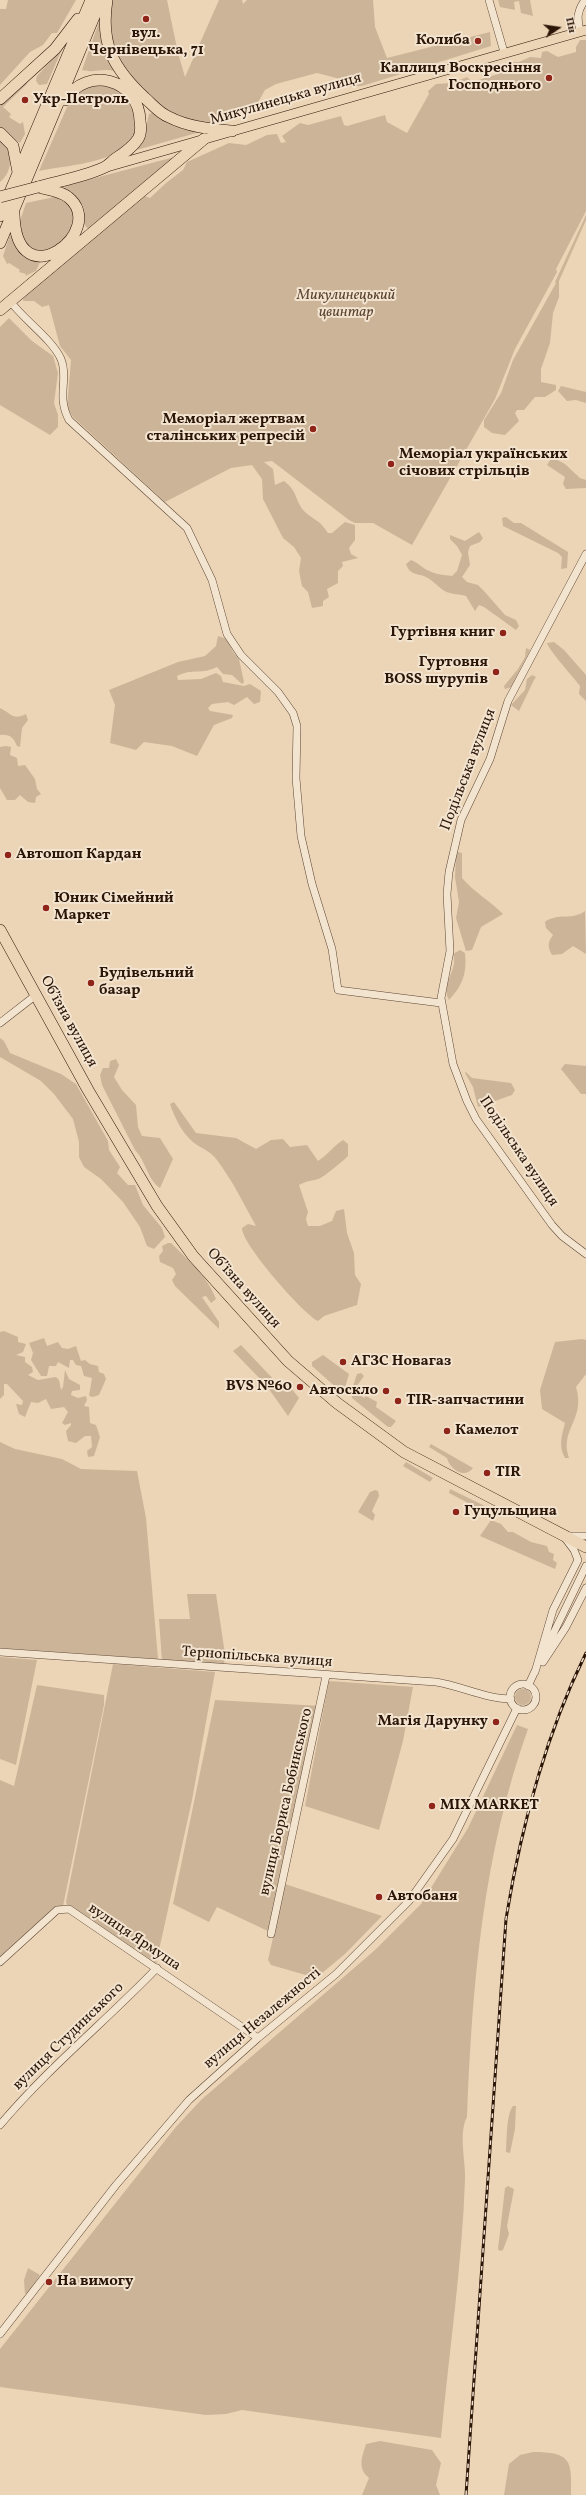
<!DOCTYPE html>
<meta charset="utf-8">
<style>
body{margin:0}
#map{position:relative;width:586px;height:2495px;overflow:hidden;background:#ecd5b6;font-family:Vollkorn,serif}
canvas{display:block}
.north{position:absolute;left:538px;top:8px;width:40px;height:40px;-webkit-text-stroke:3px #f3e4d0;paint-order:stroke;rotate:77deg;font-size:11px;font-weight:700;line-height:16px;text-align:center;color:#2b1507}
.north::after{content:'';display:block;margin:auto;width:14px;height:18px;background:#2b1507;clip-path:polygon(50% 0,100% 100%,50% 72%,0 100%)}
</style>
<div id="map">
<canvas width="586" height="2495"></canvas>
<div class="north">Пн</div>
</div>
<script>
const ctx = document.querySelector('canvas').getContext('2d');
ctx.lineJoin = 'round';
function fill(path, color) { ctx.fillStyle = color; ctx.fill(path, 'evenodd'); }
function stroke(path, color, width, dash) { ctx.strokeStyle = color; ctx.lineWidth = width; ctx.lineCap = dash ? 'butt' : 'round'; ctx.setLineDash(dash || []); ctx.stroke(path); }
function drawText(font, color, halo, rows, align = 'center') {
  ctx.font = font + ' Vollkorn,serif'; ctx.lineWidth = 4; ctx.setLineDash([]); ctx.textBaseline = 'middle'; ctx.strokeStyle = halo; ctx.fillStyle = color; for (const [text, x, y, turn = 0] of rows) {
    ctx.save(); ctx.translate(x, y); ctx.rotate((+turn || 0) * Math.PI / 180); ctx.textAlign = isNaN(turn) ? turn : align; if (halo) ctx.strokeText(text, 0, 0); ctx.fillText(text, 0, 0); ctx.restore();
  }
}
const green = new Path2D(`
 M8,0H76L57,33H52L43,45L30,52L0,85V9H6Z
 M112,0H167L178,53L185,77L219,0H242L243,4L247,0H373L375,27L387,58L490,32L491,46L362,86L347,87L340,79L317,73L276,84L265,90L252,113L213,125L178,118L165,112L130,76L113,48L109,28Z
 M498,0H530L533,16L521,13L519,1L514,2L515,10L500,7Z
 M99,22L101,24L118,73C106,66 95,74 82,70Z
 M580,40H586V211L556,269L557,272L515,349L495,399L412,545L373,523H355L349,520L272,461L264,462L273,469L275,485L284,481C298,491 295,502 305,512C315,521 319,519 328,533H332L345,522L355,525V540L349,548L351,554L358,558L342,562L343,566L338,571V583L327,589L329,597L323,601V606L312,608L308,592L302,586L299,571L301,558L294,547L283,538L263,499L262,479L252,465L231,468L165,502L73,417L67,408L71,360L60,346L49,305L42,307L34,301H23L24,295L145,196L150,198L166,183L183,170L187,162L229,143L246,145L267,135L277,134L281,143L286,142L282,136L300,123L308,125L341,116L344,125L347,126L385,115L387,122L407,133L429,94L428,91L436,84L452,83L467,77L472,82L511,70L510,62H519L530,57L541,58L542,52L547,51L558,57L576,52V47Z
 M62,49L47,84L39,85L36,81L37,76Z
 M28,80L27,84L3,107L11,114L9,117L20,124L23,122L25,134L20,143L0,130V104Z
 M106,83C127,94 126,94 135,116C138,121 136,125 135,131C129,163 66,165 39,171L71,98L77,90Z
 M155,112L200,132L133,151L144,136L149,114Z
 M0,137C12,149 15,170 0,182Z
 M178,156L88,229L83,223L78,202L64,190L65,186Z
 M59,196L75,211L72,231L49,251H37L22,241L19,224L26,203Z
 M586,215V220L559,281V297L553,313L550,343L541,369V382L556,385V390L545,397H535L524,410H517L515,413L519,421L505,435L492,433L484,427V420L501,393L513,360L556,283L555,282Z
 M10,235L20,251L40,262L36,271L25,276L26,274L19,272L20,270L9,263L7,264L3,256Z
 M9,318L32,341L53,356L58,373L54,403L58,415V427L50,435L0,405V327Z
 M561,386L586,392V403L576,400L567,401L558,391Z
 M552,457L565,464L580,478L586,480V488L566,489L563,484L565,477L547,465Z
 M506,517L514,523H521L568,552L567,568L561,569L562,557L558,553L503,526L502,518Z
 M479,532L483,538L480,542L470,546L468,552L470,565L462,577L467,582L478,585L484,591L505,615L516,620L519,626L516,630L484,607L479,605L475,611L466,596C460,594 456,595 450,593C440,591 435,581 426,577C418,573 410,576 406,564L411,560C419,563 421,567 427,570C434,574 444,575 452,576L457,571L462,555L457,546L450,539V535L465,541Z
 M218,636L227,639L233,652L239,659L244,682L242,684L232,675L223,674L217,667C202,675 192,668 177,676L178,680L201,679L216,673L221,676L223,682L244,686L250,684L261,691L260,702L254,704L247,697L234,705L228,702L212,704L208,708L210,711L233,715L232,718L214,725L197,756L172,746L144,742L136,750L110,743L115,705L109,690L178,662L205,656L216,646Z
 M554,642L564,650L586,675V701L579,694L580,686C574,678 548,649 547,643Z
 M526,648L530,650C524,663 517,673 512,687L505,689L504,686L518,669L525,657Z
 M532,675L536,677L534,680L519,711L511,705L525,690L527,679Z
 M0,708C11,713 13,721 26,714L28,720L22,728L20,747L17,746C13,737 10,734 0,735Z
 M6,746L11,747L10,755L17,758L18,766L25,765L35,779L37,789L41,794L36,797L35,803L28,802L20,795L15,800H7L0,788V747Z
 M458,852L462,853V878C474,892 490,901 503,914L481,927L472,950L466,951L456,918L459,902L455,877L456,856Z
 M585,911L586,954L573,946L562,954L552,955C547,946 548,942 553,935L546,928L545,922C558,912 572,921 585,911Z
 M460,950L465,953C467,973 463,985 449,1000C440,983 459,970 453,954Z
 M0,1038L4,1041L10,1053L61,1074L76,1084L108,1141L109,1150L120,1167L117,1173L128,1185H135L143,1205L162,1228L165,1237L154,1249L147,1246L140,1227L123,1202L101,1179L84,1167L79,1157V1142L73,1119L54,1094L41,1081L0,1057Z
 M116,1059L119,1065L114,1077L122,1090L136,1105L138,1127L142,1136L160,1138L173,1159L160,1188C147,1179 146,1161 135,1150L102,1085L100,1075L103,1068H109L110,1061Z
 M565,1064L586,1066V1094H581L561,1069Z
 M466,1072L472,1078L511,1083L515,1090L512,1095L478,1107L473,1087L465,1073Z
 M174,1102L196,1133L236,1138L256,1149L271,1140L283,1139L290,1147L307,1145L318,1161C328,1155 333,1146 343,1140L348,1144V1156C343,1161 323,1178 318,1179C311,1181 306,1181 299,1185L308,1212L306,1219L308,1226H320L332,1221L336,1211L344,1209L347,1233L354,1253L355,1275L361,1284L357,1305L324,1316L318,1321C303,1314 241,1243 242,1228L248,1224L256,1226C244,1204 232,1180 217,1160C211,1152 205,1150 197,1145C184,1137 175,1119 170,1104Z
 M168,1243H171C187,1259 208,1277 216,1299L211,1303L206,1296L202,1297L219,1322V1329L175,1286L172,1280L176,1274L173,1268L160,1262L159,1256L163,1251L162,1246Z
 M4,1331L18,1337V1342L26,1344L23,1352L16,1355L25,1357V1362L32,1367L33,1372L28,1375L38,1380L56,1377L59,1380L61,1390L63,1387L65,1370L69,1379L80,1385V1390L72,1391L71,1395L78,1398L86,1396L87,1400L84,1406L89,1407L90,1423L96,1425L100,1437L94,1456L88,1457L87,1451L92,1447L91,1436H85L76,1443L68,1441L66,1431L71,1425V1423L65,1425L62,1423L68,1412L64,1407L51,1409L46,1399L38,1403L31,1402L25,1417L19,1414L16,1404L22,1405L23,1401L7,1384H4V1395L0,1399V1332Z
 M44,1338L47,1346L58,1342L62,1348L68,1349L76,1346L81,1361L85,1360L90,1364L98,1366L99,1372L104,1374L106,1379L99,1395L93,1397L89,1396L92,1378L84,1376L81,1366L76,1365L73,1360H70L69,1368L58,1362L56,1366H49L47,1376H41L31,1360L33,1353L29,1343Z
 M582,1339L586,1340V1374L576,1387C586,1420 559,1429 569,1458H565C558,1446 562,1435 565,1423L542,1409L540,1390L555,1342Z
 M241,1345L278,1384L287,1383L299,1398L288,1416L266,1385L233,1351Z
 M323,1355L349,1374L344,1391L339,1390L312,1366V1362Z
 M361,1373L364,1376L354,1390L364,1398L366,1396L377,1402L376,1407L396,1421L391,1427H388L352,1398V1389L357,1374Z
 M0,1442L15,1449L62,1459L81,1469L137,1471L146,1518L158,1659L0,1648Z
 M431,1444L473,1468C465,1479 450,1470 447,1458L429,1447Z
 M406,1462L433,1478L430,1482L403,1466Z
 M450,1489L491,1509L489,1514L449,1493Z
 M375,1490L378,1491L379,1496L372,1511L375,1515L373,1521L358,1512L370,1492Z
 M491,1520L501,1524L508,1532H513L531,1542L547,1546L549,1552L554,1554L553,1560L557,1563L555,1569L480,1536Z
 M187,1594H216L225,1654L224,1665L162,1661L159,1619H190Z
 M0,1657L37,1660L16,1765L0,1759Z
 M113,1664L215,1672L192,1800L156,1964L68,1907L66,1902Z
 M329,1681L413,1687L403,1741L379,1830L305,1806Z
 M37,1685L104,1695V1705L63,1906L0,1960V1780L14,1786Z
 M515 1697a8 8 0 1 1 16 0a8 8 0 1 1-16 0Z
 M215,1700L321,1706L270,1932L217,1907L209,1922L173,1904Z
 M517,1725L528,1729C483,1854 472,1985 467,2117C458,2134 466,2161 465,2180C462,2266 449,2352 441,2438L242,2410L226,2414L206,2415L0,2387V2349L175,2128L201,2100L375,1950L421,1904L468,1828Z
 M285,1884L382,1916L345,1954L316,1978L271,1965L268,1960Z
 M513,2106H516L515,2129L510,2153L506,2152C507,2140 506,2115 513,2106Z
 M508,2186L514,2189L507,2226L509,2234L503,2250L500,2251L498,2249L505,2188Z
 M28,2268L40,2275L29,2292L25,2294L24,2280Z
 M380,2441L432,2450L441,2463L436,2485L440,2495H362L369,2478C357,2468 362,2457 366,2444Z
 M533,2452C571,2452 572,2460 571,2495H504L509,2464L520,2455Z`);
const minor = new Path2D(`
 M489,0L504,52
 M580,31C577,18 577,11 585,0
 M10,301C24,320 52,339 61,359C69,379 56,396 69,420L187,528L212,580L227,634L241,655L278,692L293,713L297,726L296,778L301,836L312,884L332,949L338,990L441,1003
 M586,554L508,701L490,759L461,820L449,872L447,894L450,951L441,998L453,1064L467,1101L476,1119L552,1225L562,1236L586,1254
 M0,1023L36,995
 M568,1536H586
 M0,1652L436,1682C461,1686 486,1699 511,1699
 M541,1659L586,1566
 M543,1662L566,1627L586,1588
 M535,1672L553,1610L578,1560L574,1550L565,1538
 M510 1697a13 13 0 1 1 26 0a13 13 0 1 1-26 0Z
 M528,1686L536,1669
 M271,1934L326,1676
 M0,1962L57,1910L69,1909L258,2038
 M0,2125C48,2068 106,2021 157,1968
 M0,2334L116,2185L189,2100L258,2038L336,1974L409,1901L453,1839L517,1708`);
const major = new Path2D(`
 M107,167L586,30`);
const highway = new Path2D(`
 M107,0C100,44 113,68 145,98C153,105 159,113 169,117C188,127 211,129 232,131
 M0,99L55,49L78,19
 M0,133L13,146L18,172
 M38,187C59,181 83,177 103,168C108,166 111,162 115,159C124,153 132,148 138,139C141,134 141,127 140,121C139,79 87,65 65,100
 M14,214C16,302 110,230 68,197C60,191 48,190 39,187
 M0,216L91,0
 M0,243L101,0
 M0,310L204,139
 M0,930L88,1090L157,1206L193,1256L288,1361L337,1403L404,1452L586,1547`);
const rail = new Path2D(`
 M466,2495L506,1919C521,1827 545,1736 586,1653`);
const highwayBridge = new Path2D(`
 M0,197L38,187`);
const markers = [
 [146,19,4,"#8f2418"],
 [478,41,4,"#8f2418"],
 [549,78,4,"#8f2418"],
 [25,100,4,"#8f2418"],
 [313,429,4,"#8f2418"],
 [391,464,4,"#8f2418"],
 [503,633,4,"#8f2418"],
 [496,672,4,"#8f2418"],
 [8,855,4,"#8f2418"],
 [46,908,4,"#8f2418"],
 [91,983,4,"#8f2418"],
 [343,1362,4,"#8f2418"],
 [300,1387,4,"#8f2418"],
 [386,1391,4,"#8f2418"],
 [398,1401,4,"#8f2418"],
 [447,1431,4,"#8f2418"],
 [487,1473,4,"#8f2418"],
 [456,1512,4,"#8f2418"],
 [496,1722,4,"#8f2418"],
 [432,1806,4,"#8f2418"],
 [379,1897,4,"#8f2418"],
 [49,2282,4,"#8f2418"]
];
const poiNames = [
 ["вул.",146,34,"center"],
 ["Чернівецька, 71",146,51,"center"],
 ["Колиба",470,41,"right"],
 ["Каплиця Воскресіння",541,69,"right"],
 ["Господнього",541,86,"right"],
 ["Укр-Петроль",33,100],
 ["Меморіал жертвам",305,420,"right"],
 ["сталінських репресій",305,437,"right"],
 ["Меморіал українських",399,455],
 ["січових стрільців",399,472],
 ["Гуртівня книг",495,633,"right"],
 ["Гуртовня",488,663,"right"],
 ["BOSS шурупів",488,680,"right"],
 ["Автошоп Кардан",16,855],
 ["Юник Сімейний",54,899],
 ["Маркет",54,916],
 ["Будівельний",99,974],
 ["базар",99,991],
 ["АГЗС Новагаз",351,1362],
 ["BVS №60",292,1387,"right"],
 ["Автоскло",378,1391,"right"],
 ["TIR-запчастини",406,1401],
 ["Камелот",455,1431],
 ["TIR",495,1473],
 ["Гуцульщина",464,1512],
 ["Магія Дарунку",488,1722,"right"],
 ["MIX MARKET",440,1806],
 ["Автобаня",387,1897],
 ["На вимогу",57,2282]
];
const streetNames = [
 ["Микулинецька вулиця",286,100,-16],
 ["Подільська вулиця",469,770,-69],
 ["Обʼїзна вулиця",68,1022,61],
 ["Подільська вулиця",518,1152,56],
 ["Обʼїзна вулиця",243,1289,48],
 ["Тернопільська вулиця",257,1658,4],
 ["вулиця Бориса Бобинського",287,1802,-77],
 ["вулиця Ярмуша",134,1938,34],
 ["вулиця Незалежності",263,2019,-40],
 ["вулиця Студинського",69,2037,-44]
];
const parkNames = [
 ["Микулинецький",346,296],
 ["цвинтар",346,313]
];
fill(green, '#cbb498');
stroke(minor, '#5b4533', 8);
stroke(major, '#2b1507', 10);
stroke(highway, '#2b1507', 12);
stroke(minor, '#f3e4d0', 7);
stroke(major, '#ecd5b6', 9);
stroke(highway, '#ecd5b6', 11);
stroke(rail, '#2b1507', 3);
stroke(rail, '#f3e4d0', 1.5, [4.5]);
stroke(highwayBridge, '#2b1507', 12, []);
stroke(highwayBridge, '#ecd5b6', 11);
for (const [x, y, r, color] of markers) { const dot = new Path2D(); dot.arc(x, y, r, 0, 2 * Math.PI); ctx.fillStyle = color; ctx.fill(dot); stroke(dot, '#f3e4d0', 1.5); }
drawText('bold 15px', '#2b1507', '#f3e4d0', poiNames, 'left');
drawText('15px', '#2b1507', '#f3e4d0', streetNames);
drawText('italic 15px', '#5b4532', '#f3e4d0', parkNames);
</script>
